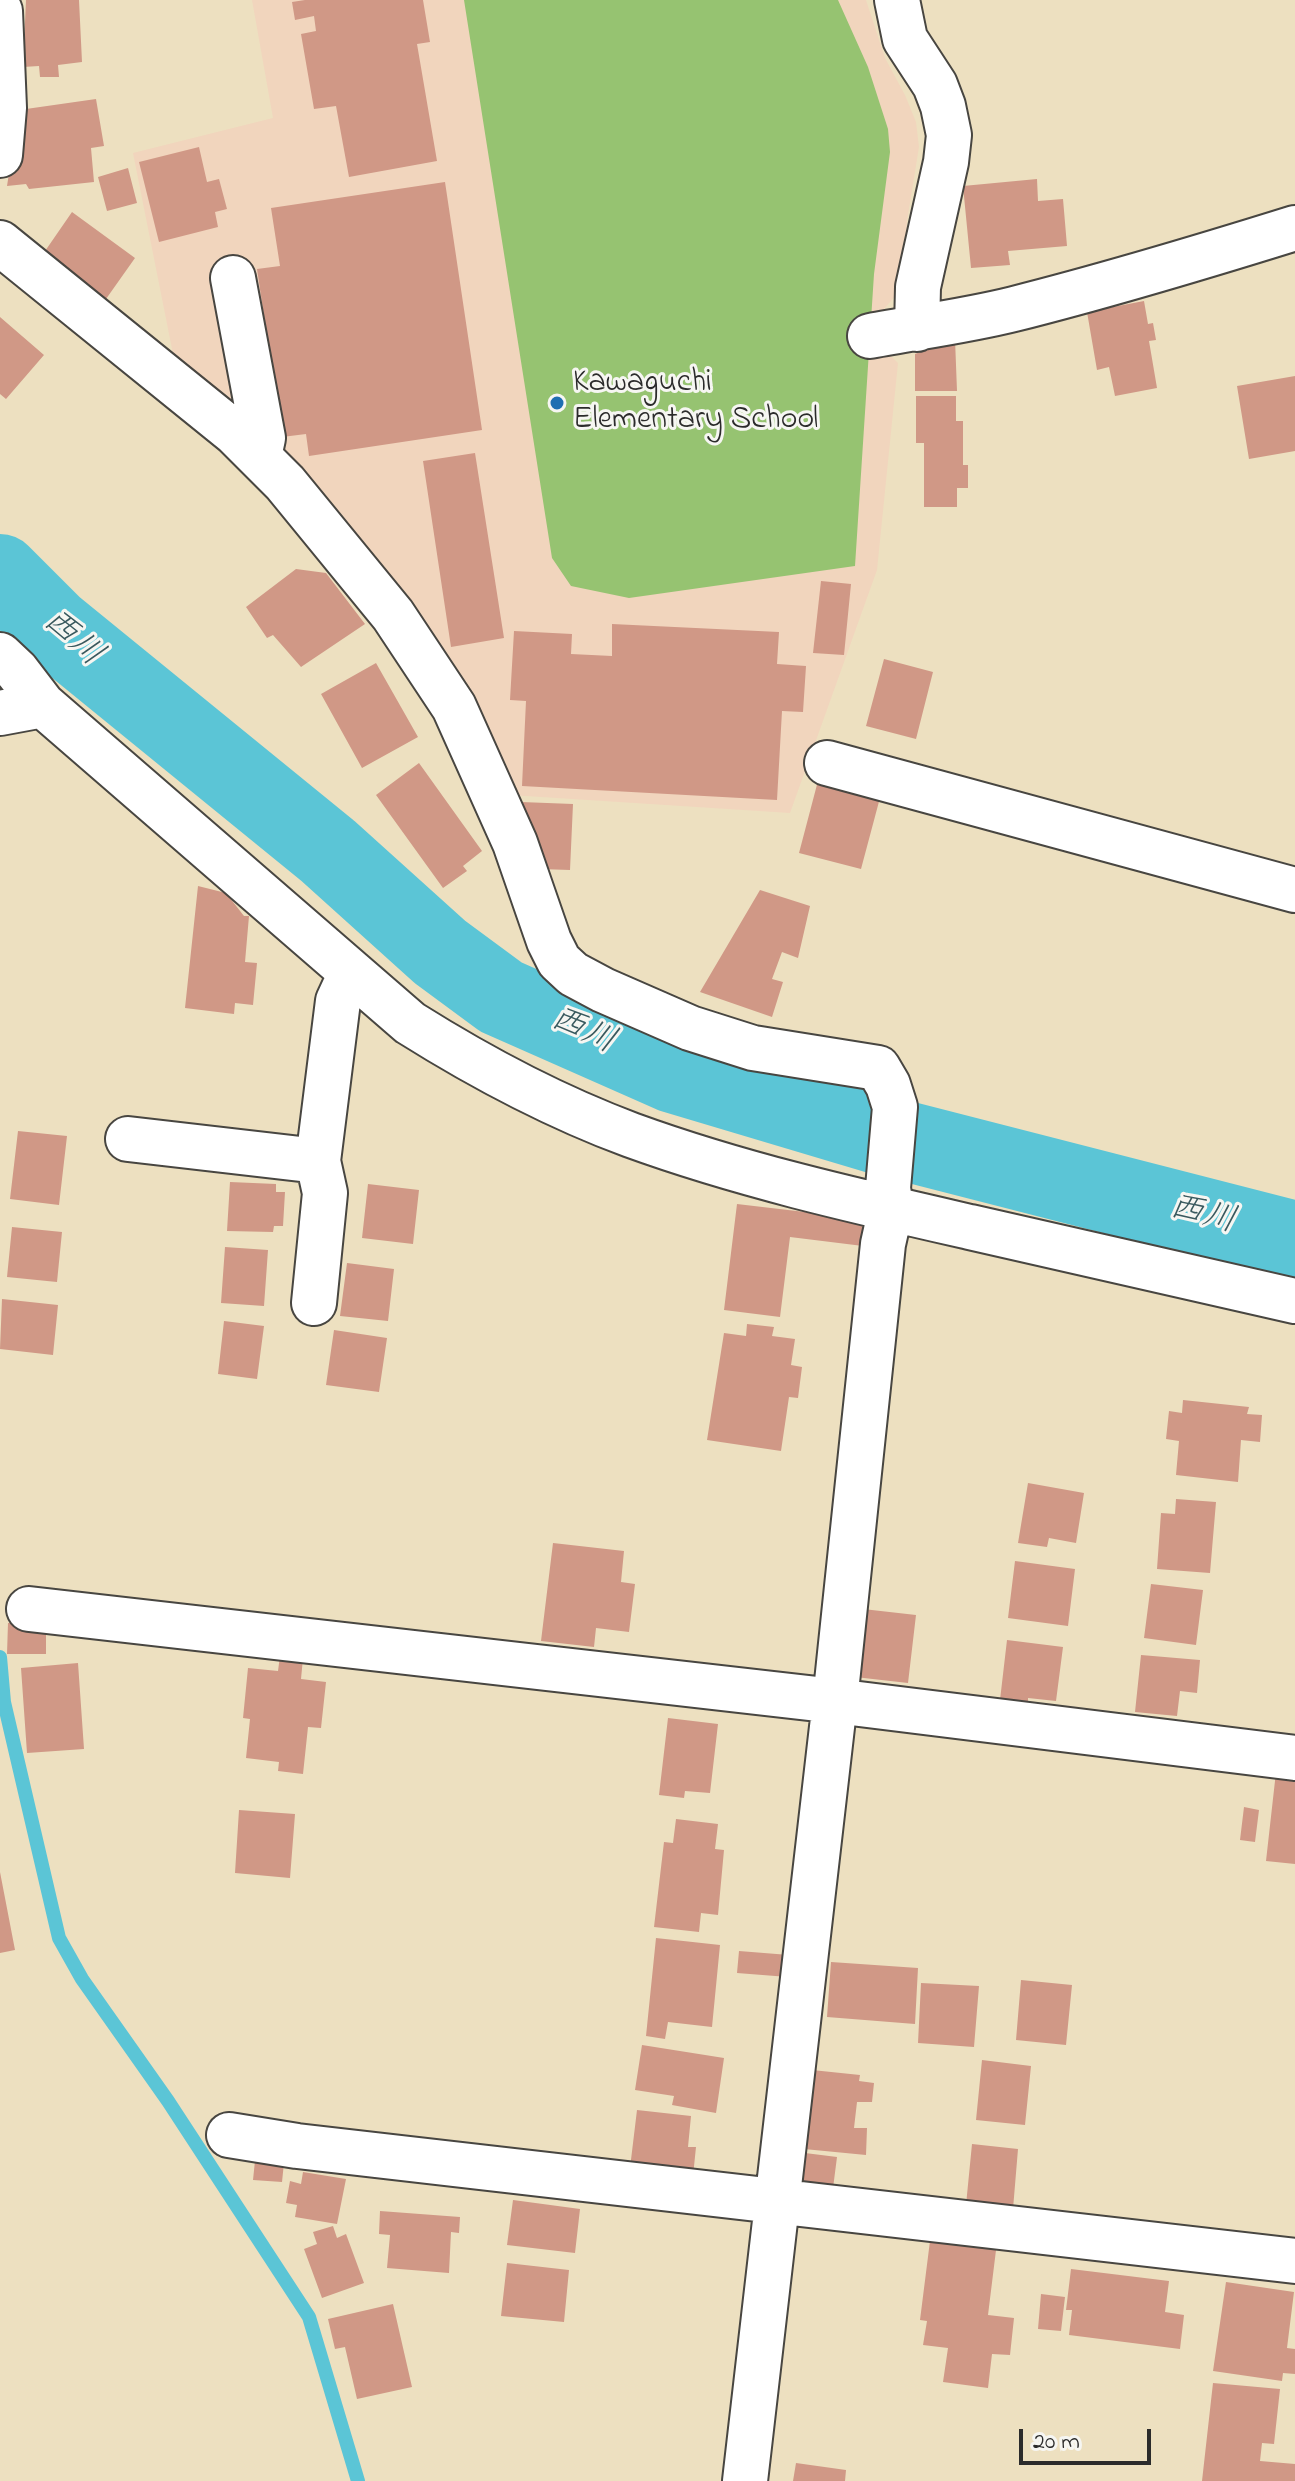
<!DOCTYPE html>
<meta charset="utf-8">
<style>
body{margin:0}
#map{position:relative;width:1295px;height:2481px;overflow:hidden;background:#ede0c0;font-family:"Indie Flower",sans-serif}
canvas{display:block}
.scale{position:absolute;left:1019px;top:2429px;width:132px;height:36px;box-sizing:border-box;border:4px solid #2b2b2b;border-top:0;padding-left:10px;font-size:24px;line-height:28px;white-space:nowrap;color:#2b2b2b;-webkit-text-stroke:6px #f6f6f2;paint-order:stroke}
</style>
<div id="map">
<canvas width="1295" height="2481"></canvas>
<div class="scale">20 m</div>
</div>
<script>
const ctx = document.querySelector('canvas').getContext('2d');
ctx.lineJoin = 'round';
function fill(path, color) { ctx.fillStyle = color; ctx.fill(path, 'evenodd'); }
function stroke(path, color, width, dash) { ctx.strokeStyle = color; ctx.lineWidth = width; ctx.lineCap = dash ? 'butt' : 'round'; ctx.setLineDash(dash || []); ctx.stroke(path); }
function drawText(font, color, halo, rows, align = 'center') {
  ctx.font = font + ' "Indie Flower","Klee One",sans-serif'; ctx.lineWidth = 6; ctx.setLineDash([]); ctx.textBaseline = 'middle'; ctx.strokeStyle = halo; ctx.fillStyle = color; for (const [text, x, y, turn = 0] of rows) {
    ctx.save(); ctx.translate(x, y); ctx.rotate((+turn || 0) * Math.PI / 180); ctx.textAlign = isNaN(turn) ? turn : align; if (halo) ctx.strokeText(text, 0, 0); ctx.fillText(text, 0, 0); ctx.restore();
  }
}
const built = new Path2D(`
 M252,0H866L885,58L905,95L916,122L919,147L907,221L903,287L884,309L887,352L898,363L877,570L790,813L510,795L176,369L133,153L273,118Z`);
const green = new Path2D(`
 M464,0H838L868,67L888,129L890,152L874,274L855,566L629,598L571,586L552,558Z`);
const stream = new Path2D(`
 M0,1657L4,1702L59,1938L82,1979L168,2101L309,2317L358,2481`);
const river = new Path2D(`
 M0,574L53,627L328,851L440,952L501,997L673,1073L874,1133L1295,1241`);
const building = new Path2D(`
 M26,0H79L82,62L58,65L59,77H40L39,66L23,67Z
 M305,0H423L430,42L417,44L437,161L349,177L336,106L314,109L301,34L316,31L314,16L295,20L292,2Z
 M96,99L104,146L91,148L94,182L29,189L26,184L7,186L19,110Z
 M199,147L207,182L219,179L227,209L215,212L218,227L159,242L139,162Z
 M128,168L137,203L107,211L98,177Z
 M1037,179L1038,201L1063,199L1067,246L1008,251L1010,265L971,268L963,186Z
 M445,182L482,430L309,456L306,434L282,437L257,269L280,266L271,208Z
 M72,212L135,258L106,299L43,254Z
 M1144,301L1148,324L1153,323L1156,340L1149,341L1157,388L1115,396L1109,367L1097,370L1087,312Z
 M0,317L44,355L6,399L0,394Z
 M955,339L957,391H915V354Z
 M1295,376V451L1249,459L1237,386Z
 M916,396H956V421H963V465H968V488H957V507H924V443H916Z
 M475,453L504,638L451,647L423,461Z
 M296,569L326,573L365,624L301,667L273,635L267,638L246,607Z
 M821,581L851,584L844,655L813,653Z
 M612,624L779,632L777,664L806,666L803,712L782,711L777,800L522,786L526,701L510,700L514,631L572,634L571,654L612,656Z
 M884,659L933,672L916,739L866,726Z
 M376,663L418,737L362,768L321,694Z
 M419,763L482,851L463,866L467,871L443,888L376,795Z
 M819,777L881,794L861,869L799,853Z
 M521,802L573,804L570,870L540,869L520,826Z
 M198,886L226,893L244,916H249L245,962L257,963L253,1005L235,1003L234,1014L185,1008Z
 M760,890L810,906L798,958L782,952L772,979L783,982L772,1017L700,992Z
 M18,1131L67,1136L59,1205L10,1199Z
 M230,1182L276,1184V1192H285L283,1226H274L273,1232L227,1231Z
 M368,1184L419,1190L413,1244L362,1238Z
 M737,1204L856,1218L866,1223L863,1246L790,1237L780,1317L724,1310Z
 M12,1227L62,1232L57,1282L7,1277Z
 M225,1247L268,1250L264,1306L221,1303Z
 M347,1263L394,1269L388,1321L340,1316Z
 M2,1299L58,1305L53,1355L0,1349Z
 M224,1321L264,1326L257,1379L218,1374Z
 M747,1324L774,1327L772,1336L795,1339L791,1365L802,1367L798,1398L789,1397L781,1451L707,1440L724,1333L746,1336Z
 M334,1330L387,1338L379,1392L326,1385Z
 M1183,1400L1249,1407L1247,1414L1262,1415L1260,1442L1241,1440L1238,1482L1176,1475L1179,1441L1166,1439L1169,1411L1182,1413Z
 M1028,1483L1084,1493L1076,1543L1049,1538L1047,1547L1018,1543Z
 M1176,1499L1216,1502L1210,1573L1157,1569L1161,1513L1175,1514Z
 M553,1543L624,1551L621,1582L635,1584L629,1632L596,1628L594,1647L541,1641Z
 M1015,1561L1075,1569L1068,1626L1008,1618Z
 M1151,1584L1203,1590L1196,1645L1144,1638Z
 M863,1609L916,1615L908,1683L855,1677Z
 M8,1623H46V1654H7Z
 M1007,1640L1063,1647L1056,1701L1028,1698V1703L1000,1700Z
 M1141,1655L1200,1660L1197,1693L1180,1691L1177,1716L1135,1712Z
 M280,1656L303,1658L301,1679L326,1682L321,1728L308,1727L303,1774L278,1771L279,1762L246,1758L250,1719L243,1718L248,1668L278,1671Z
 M78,1663L84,1749L27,1753L21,1668Z
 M668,1718L718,1724L710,1793L685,1791L684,1798L659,1795Z
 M1276,1772L1295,1774V1864L1266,1861Z
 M1244,1807L1259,1810L1255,1842L1240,1840Z
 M239,1810L295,1814L290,1878L235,1873Z
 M676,1819L718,1824L715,1849L724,1850L718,1915L701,1913L699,1932L654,1927L664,1842L673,1843Z
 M0,1872L15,1950L0,1953Z
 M656,1938L720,1945L712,2027L668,2022L665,2039L646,2036Z
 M739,1951L789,1955L788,1977L737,1973Z
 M831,1962L918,1968L915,2024L827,2017Z
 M1021,1980L1072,1985L1066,2045L1016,2040Z
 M921,1983L979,1986L974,2047L918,2043Z
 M642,2045L724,2058L716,2113L672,2105L674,2096L635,2090Z
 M982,2060L1031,2066L1025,2125L976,2120Z
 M812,2070L860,2075L859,2081L874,2083L872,2102H857L854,2128H867L866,2155L804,2149Z
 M637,2110L691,2116L688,2147H696L693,2176L630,2168Z
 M972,2144L1018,2149L1013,2209L966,2205Z
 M256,2151L285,2153L282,2182L253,2180Z
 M805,2153L837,2157L832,2196L800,2192Z
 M303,2172L346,2179L337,2224L295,2217L297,2205L286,2203L290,2181L301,2184Z
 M513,2200L580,2209L575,2253L507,2245Z
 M380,2211L460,2217L459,2233L451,2232L449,2273L387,2268L390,2235L379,2234Z
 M333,2226L337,2238L346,2234L364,2283L322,2298L304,2249L317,2244L313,2232Z
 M931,2233L997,2242L988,2315L1014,2318L1010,2355L992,2354L988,2388L943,2382L948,2348L923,2345L927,2321L920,2320Z
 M507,2263L569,2270L564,2322L501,2316Z
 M1071,2269L1169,2281L1165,2312L1184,2315L1180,2349L1069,2335L1072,2310H1066Z
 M1226,2282L1294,2292L1287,2348L1295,2349V2374L1283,2373L1282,2381L1213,2371Z
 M1041,2294L1065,2297L1061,2331L1038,2329Z
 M393,2304L412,2387L357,2399L345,2347L335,2349L328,2319Z
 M1213,2383L1280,2389L1274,2444L1262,2443L1260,2461L1295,2464V2481H1202Z
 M796,2463L846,2470L845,2481H793Z`);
const minor = new Path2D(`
 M897,0L905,39L935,85L943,106L949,135L946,162L918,287L917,329
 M0,11L4,108L0,155
 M0,243L235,433L285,483L393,615L454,707L515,843L549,941L559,961L573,974L603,990L690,1028L753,1048L878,1068L888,1085L895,1107L888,1188L891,1208L883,1244L835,1701L745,2481
 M233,278L263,438L259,457
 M870,336C918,327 966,321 1014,309C1109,285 1202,257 1295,228
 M0,655L17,671L43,705L410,1023C480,1067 553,1106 631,1135C741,1175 856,1201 970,1227C1078,1252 1187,1276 1295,1301
 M0,713L43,705
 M827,763L1295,890
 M128,1139L318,1161
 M314,1303L325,1193L318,1161L338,1001L351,973
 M29,1609L835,1701L1295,1758
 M229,2135L297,2146L1295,2261`);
const markers = [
 [557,403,8,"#1f6fb2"]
];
const poiNames = [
 ["Kawaguchi",573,385],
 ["Elementary School",573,422]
];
const waterNames = [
 ["西川",71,640,41],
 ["西川",582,1033,24],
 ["西川",1202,1217,14]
];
fill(built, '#f1d5bd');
fill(green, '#96c371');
stroke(stream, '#5bc5d6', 14);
stroke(river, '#5bc5d6', 80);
fill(building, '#d09886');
stroke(minor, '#484641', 48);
stroke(minor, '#fff', 44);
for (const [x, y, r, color] of markers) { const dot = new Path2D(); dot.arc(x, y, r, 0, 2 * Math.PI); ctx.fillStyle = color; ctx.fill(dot); stroke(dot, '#f6f6f2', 3); }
drawText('32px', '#2b2b2b', '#f6f6f2', poiNames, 'left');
drawText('italic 34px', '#39595e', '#f6f6f2', waterNames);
</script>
